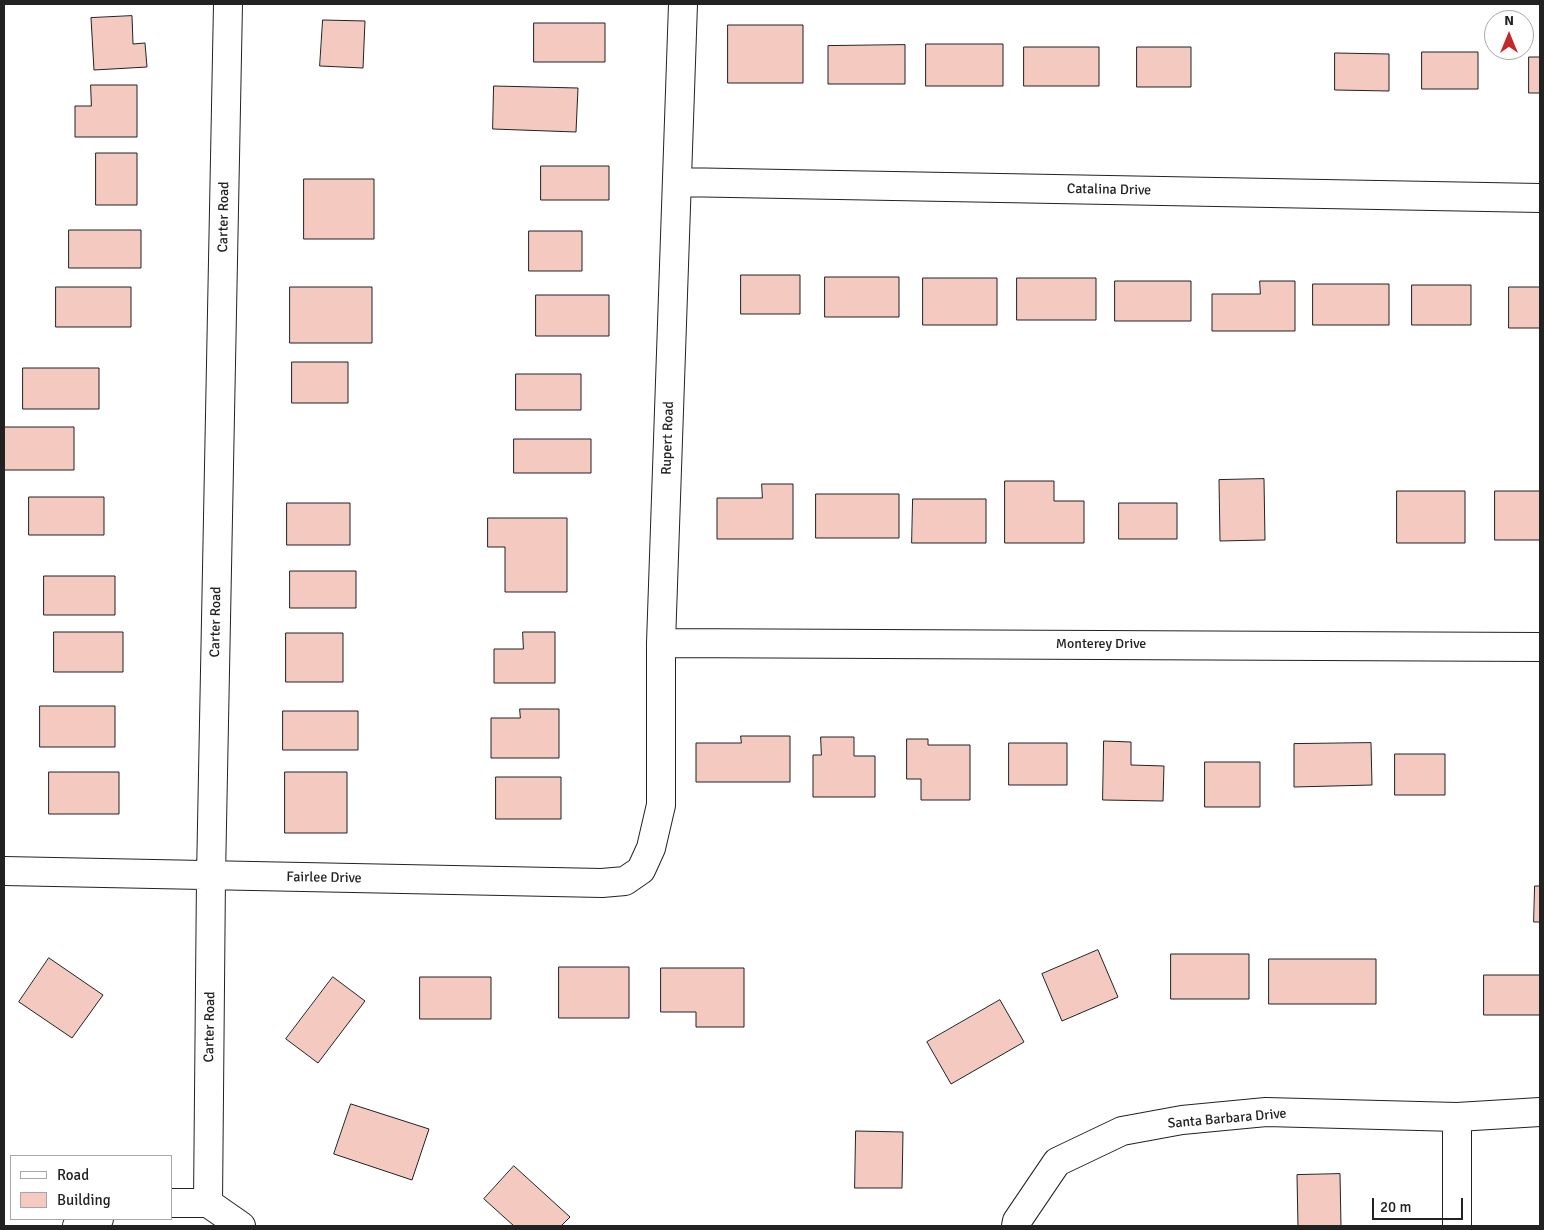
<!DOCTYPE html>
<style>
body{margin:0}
#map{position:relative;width:1544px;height:1230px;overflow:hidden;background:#fff;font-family:Signika,sans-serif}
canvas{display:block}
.frame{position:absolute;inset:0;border:5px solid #222;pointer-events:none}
.legend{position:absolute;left:10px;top:1155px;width:162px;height:65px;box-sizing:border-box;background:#fff;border:1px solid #a7a7a7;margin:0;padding:6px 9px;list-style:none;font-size:15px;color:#222}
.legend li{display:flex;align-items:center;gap:10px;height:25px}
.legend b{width:25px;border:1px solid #a7a7a7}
.north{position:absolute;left:1484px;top:10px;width:50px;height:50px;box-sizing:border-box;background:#fff;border:1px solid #a7a7a7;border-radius:50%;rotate:0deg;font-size:14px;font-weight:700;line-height:20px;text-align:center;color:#222}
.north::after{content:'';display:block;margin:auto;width:18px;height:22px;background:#c62828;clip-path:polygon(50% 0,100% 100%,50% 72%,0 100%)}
.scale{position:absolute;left:1372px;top:1198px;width:91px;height:22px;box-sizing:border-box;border:2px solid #222;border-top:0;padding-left:6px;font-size:15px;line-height:18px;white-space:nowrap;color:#222;-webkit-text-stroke:4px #fff;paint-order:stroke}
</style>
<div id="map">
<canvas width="1544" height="1230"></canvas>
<div class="frame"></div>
<ul class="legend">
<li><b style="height:6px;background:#fff"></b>Road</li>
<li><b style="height:14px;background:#f3c9c0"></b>Building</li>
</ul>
<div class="north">N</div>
<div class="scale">20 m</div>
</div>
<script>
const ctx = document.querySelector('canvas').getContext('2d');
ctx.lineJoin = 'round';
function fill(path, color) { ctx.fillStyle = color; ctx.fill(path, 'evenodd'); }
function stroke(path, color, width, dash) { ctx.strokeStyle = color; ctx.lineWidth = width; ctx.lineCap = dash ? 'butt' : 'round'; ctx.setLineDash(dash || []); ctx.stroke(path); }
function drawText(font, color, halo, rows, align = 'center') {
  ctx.font = font + ' Signika,sans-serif'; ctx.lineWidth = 4; ctx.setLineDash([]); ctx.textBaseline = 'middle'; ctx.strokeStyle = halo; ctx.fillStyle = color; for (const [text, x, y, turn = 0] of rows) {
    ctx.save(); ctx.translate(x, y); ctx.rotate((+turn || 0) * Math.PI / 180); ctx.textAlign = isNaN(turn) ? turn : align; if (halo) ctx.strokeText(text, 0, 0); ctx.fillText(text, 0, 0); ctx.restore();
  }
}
const building = new Path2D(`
 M132,16L133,44L145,43L147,67L94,70L91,18Z
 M323,20L365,21L363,68L320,66Z
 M534,23H605V62H534Z
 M728,25H803V83H728Z
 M926,44H1003V86H926Z
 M905,45V84H828V46Z
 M1024,47H1099V86H1024Z
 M1137,47H1191V87H1137Z
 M1422,52H1478V89H1422Z
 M1335,53L1389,54V91L1335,90Z
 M1529,57H1540V93H1529Z
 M91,85H137V137H75V106H91Z
 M494,86L578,88L576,132L493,129Z
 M96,153H137V205H96Z
 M541,166H609V200H541Z
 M304,179H374V239H304Z
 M69,230H141V268H69Z
 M529,231H582V271H529Z
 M741,275H800V314H741Z
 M825,277H899V317H825Z
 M923,278H997V325H923Z
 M1017,278H1096V320H1017Z
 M1115,281H1191V321H1115Z
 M1260,281H1295V331H1212V294H1260Z
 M1313,284H1389V325H1313Z
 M1412,285H1471V325H1412Z
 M56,287H131V327H56Z
 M290,287H372V343H290Z
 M1509,287H1540V328H1509Z
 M536,295H609V336H536Z
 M292,362H348V403H292Z
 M23,368H99V409H23Z
 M516,374H581V410H516Z
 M4,427H74V470H4Z
 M514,439H591V473H514Z
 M1264,479L1265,540L1220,541L1219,480Z
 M1005,481H1054V501H1084V543H1005Z
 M762,484H793V539H717V498H762Z
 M1397,491H1465V543H1397Z
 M1495,491H1540V540H1495Z
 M816,494H899V538H816Z
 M29,497H104V535H29Z
 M913,499H986V543H912Z
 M287,503H350V545H287Z
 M1119,503H1177V539H1119Z
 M488,518H567V592H505V547H488Z
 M290,571H356V608H290Z
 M44,576H115V615H44Z
 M54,632H123V672H54Z
 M523,632H555V683H494V649H523Z
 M286,633H343V682H286Z
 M40,706H115V747H40Z
 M520,709H559V758H491V718H520Z
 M283,711H358V750H283Z
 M741,736H790V782H696V743H741Z
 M821,737H854V756H875V797H813V755H821Z
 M907,739H928V745H970V800H921V779H907Z
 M1104,741L1131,742V765L1164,766L1163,801L1103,800Z
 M1009,743H1067V785H1009Z
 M1371,743L1372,785L1294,787V744Z
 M1395,754H1445V795H1395Z
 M1205,762H1260V807H1205Z
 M49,772H119V814H49Z
 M285,772H347V833H285Z
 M496,777H561V819H496Z
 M1535,886H1540V922H1534Z
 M1098,950L1118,997L1062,1021L1042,974Z
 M1171,954H1249V999H1171Z
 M49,958L103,995L72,1038L19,1002Z
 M1269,959H1376V1004H1269Z
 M559,967H629V1018H559Z
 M661,968H744V1027H696V1012H661Z
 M1484,975H1540V1015H1484Z
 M333,977L365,1001L318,1063L286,1039Z
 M420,977H491V1019H420Z
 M1000,1000L1024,1042L951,1084L927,1042Z
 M351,1104L429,1129L412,1180L334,1154Z
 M856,1131L903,1132L902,1188H855Z
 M514,1166L570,1217L561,1226H514L484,1199Z
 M1340,1174L1341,1226H1298L1297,1175Z`);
const minor = new Path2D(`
 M677,182L1540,198
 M661,643L1540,647
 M4,871L602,883L625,881L641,870L651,848L661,805V643L683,4
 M171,1203H208
 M208,1203L211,876L228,4
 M208,1203L241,1226
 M77,1226L99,1219
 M1016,1226L1017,1221L1057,1162L1122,1131L1182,1120L1266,1112L1457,1117L1540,1112
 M1457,1226V1117`);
const streetNames = [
 ["Catalina Drive",1109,190,1],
 ["Carter Road",224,217,-89],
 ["Rupert Road",668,438,-88],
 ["Carter Road",216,622,-89],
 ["Monterey Drive",1101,644],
 ["Fairlee Drive",324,878,1],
 ["Carter Road",210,1027,-89],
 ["Santa Barbara Drive",1227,1119,-5]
];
fill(building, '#f3c9c0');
stroke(building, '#222', 1);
stroke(minor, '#222', 30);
stroke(minor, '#fff', 28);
drawText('14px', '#222', '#fff', streetNames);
</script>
